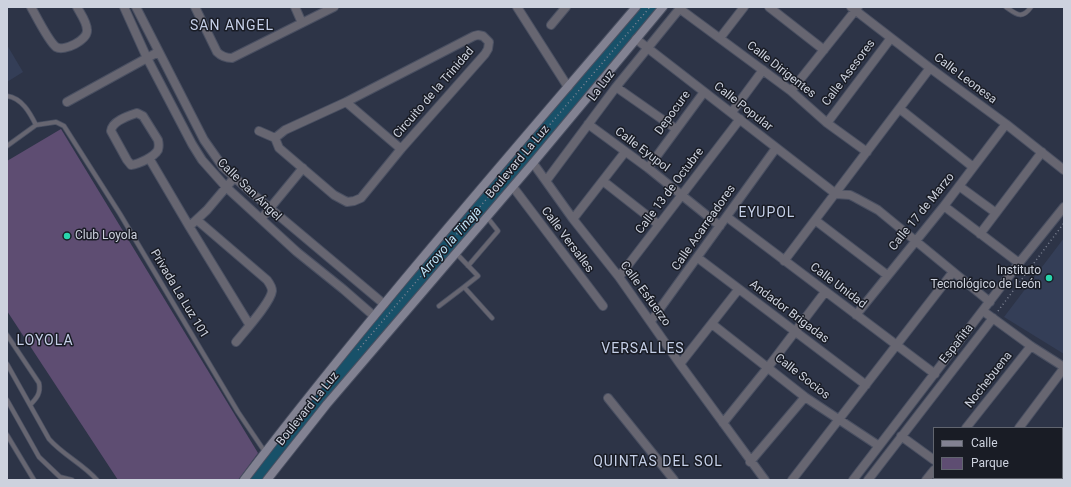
<!DOCTYPE html>
<meta charset="utf-8">
<style>
body{margin:0}
#map{position:relative;width:1071px;height:487px;overflow:hidden;background:#2d3447;font-family:Roboto,sans-serif}
canvas{display:block}
.frame{position:absolute;inset:0;border:8px solid #cdd2de;pointer-events:none}
.legend{position:absolute;left:933px;top:427px;width:130px;height:52px;box-sizing:border-box;background:#191c25;border:1px solid #61656f;margin:0;padding:5px 7px;list-style:none;font-size:12px;color:#cdd2de}
.legend li{display:flex;align-items:center;gap:8px;height:20px}
.legend b{width:20px;border:1px solid #61656f}
</style>
<div id="map">
<canvas width="1071" height="487"></canvas>
<div class="frame"></div>
<ul class="legend">
<li><b style="height:5px;background:#828292"></b>Calle</li>
<li><b style="height:11px;background:#5e4d72"></b>Parque</li>
</ul>
</div>
<script>
const ctx = document.querySelector('canvas').getContext('2d');
ctx.lineJoin = 'round';
function fill(path, color) { ctx.fillStyle = color; ctx.fill(path, 'evenodd'); }
function stroke(path, color, width, dash) { ctx.strokeStyle = color; ctx.lineWidth = width; ctx.lineCap = dash ? 'butt' : 'round'; ctx.setLineDash(dash || []); ctx.stroke(path); }
function drawText(font, color, halo, rows, align = 'center') {
  ctx.font = font + ' Roboto,sans-serif'; ctx.lineWidth = 3; ctx.setLineDash([]); ctx.textBaseline = 'middle'; ctx.strokeStyle = halo; ctx.fillStyle = color; for (const [text, x, y, turn = 0] of rows) {
    ctx.save(); ctx.translate(x, y); ctx.rotate((+turn || 0) * Math.PI / 180); ctx.textAlign = isNaN(turn) ? turn : align; if (halo) ctx.strokeText(text, 0, 0); ctx.fillText(text, 0, 0); ctx.restore();
  }
}
const built = new Path2D(`
 M7,45L23,72L7,82Z
 M1064,238V354L1004,317Z`);
const green = new Path2D(`
 M61,129L258,453L238,480H118L7,311V161Z`);
const river = new Path2D(`
 M254,480L324,390L651,7`);
const path = new Path2D(`
 M998,311L1064,223
 M358,350L650,7
 M296,428L307,413`);
const service = new Path2D(`
 M1006,7C1016,14 1022,20 1031,7
 M7,96C22,98 30,113 36,125
 M7,146L36,125L56,122L64,126L120,214L238,412L265,452
 M456,253L478,276L464,287
 M468,266L498,231L487,217
 M439,306L464,287L492,318
 M7,335L39,383C41,393 37,398 30,405
 M7,364L49,439C63,455 83,464 97,480
 M7,400L39,457L60,477L72,480
 M7,435L34,480`);
const minor = new Path2D(`
 M31,7C36,16 49,42 56,47C64,52 88,40 87,30C87,22 80,13 77,7
 M124,7L147,58L192,144L202,160L226,187L297,252L343,289L374,316
 M136,7L204,140L223,167L253,194L384,304
 M195,7L217,52C222,57 226,58 232,58L334,7
 M295,7L302,23
 M517,7L568,87
 M769,7L824,50
 M851,7L930,68L1006,124L1064,170
 M680,9L791,91L827,123L867,152
 M551,25L566,7
 M478,35L483,36L489,42L488,49L485,54L401,149L361,198L354,201L347,202L334,195L279,148L275,138L285,130L346,102L474,36Z
 M720,38L744,7
 M636,39L836,194L850,195L856,198L878,210L990,302
 M616,87L676,129
 M791,91L858,7
 M67,102L147,58L158,52
 M346,102L401,149
 M900,109L973,167
 M732,112L763,70
 M137,113L143,116L158,140C159,144 159,147 158,150C154,157 139,164 131,165L127,160L111,131C112,121 128,116 137,113Z
 M827,123L891,38
 M588,124L648,168L720,226
 M259,131L275,138
 M149,158L189,226L249,324
 M533,163L573,219L619,277L680,364L765,480
 M648,168L704,92
 M546,181L616,87L681,7
 M603,181L659,225
 M959,186L996,213
 M513,187L603,306
 M944,206L1019,263
 M727,217L935,374
 M261,219L303,168
 M573,219L625,152
 M197,220L267,280C270,284 272,287 272,291C271,302 244,332 236,342
 M815,220L887,275
 M193,223L207,210L234,178
 M980,234L1042,152
 M698,258L866,385
 M784,261L930,68
 M619,277L740,119
 M983,311L1031,346L1064,367
 M856,315L944,206L1006,124
 M651,321L776,148
 M712,324L805,397L879,446
 M680,364L738,290
 M608,398L674,480
 M723,423L769,366L825,292
 M966,428L1031,346
 M1019,428L1064,368
 M901,436L934,460
 M1062,444L1064,441
 M750,462L805,397
 M958,478L960,480
 M792,480L953,272
 M853,480L1019,263L1064,207
 M868,480L993,318
 M926,480L934,470
 M979,480L981,478
 M1034,480L1035,478`);
const secondary = new Path2D(`
 M244,480C368,317 503,163 636,7
 M267,480L327,404L533,163L663,7`);
const markers = [
 [67,236,4,"#28d5ad"],
 [1049,278,4,"#28d5ad"]
];
const streetNames = [
 ["Calle Dirigentes",781,70,38],
 ["Calle Asesores",849,73,-53],
 ["Calle Leonesa",965,79,37],
 ["La Luz",602,86,-53],
 ["Circuito de la Trinidad",434,93,-49],
 ["Calle Popular",743,107,38],
 ["Depocure",673,113,-54],
 ["Calle Eyupol",642,150,37],
 ["Boulevard La Luz",518,162,-50],
 ["Calle San Ángel",249,190,44],
 ["Calle 13 de Octubre",670,191,-53],
 ["Calle 17 de Marzo",922,212,-51],
 ["Calle Acarreadores",704,228,-55],
 ["Calle Versalles",567,240,53],
 ["Calle Unidad",838,286,37],
 ["Privada La Luz 101",179,294,59],
 ["Calle Esfuerzo",645,294,54],
 ["Andador Brigadas",789,312,37],
 ["Españita",957,344,-52],
 ["Calle Socios",802,377,38],
 ["Nochebuena",989,380,-52],
 ["Boulevard La Luz",308,409,-51]
];
const poiNames = [
 ["Club Loyola",75,236],
 ["Instituto",1041,271,"right"],
 ["Tecnológico de León",1041,285,"right"]
];
const waterNames = [
 ["Arroyo la Tinaja",451,242,-49]
];
const quarterNames = [
 ["SAN ANGEL",232,26],
 ["EYUPOL",767,213],
 ["LOYOLA",45,341],
 ["VERSALLES",643,349],
 ["QUINTAS DEL SOL",658,462]
];
fill(built, '#343e57');
fill(green, '#5e4d72');
stroke(river, '#185169', 15);
stroke(service, '#4a5062', 5.5);
stroke(minor, '#4a5062', 10);
stroke(secondary, '#4a5062', 10);
stroke(path, '#7e8494', 1.5, [1, 3]);
stroke(service, '#676671', 4);
stroke(minor, '#676671', 8);
stroke(secondary, '#828292', 8);
for (const [x, y, r, color] of markers) { const dot = new Path2D(); dot.arc(x, y, r, 0, 2 * Math.PI); ctx.fillStyle = color; ctx.fill(dot); stroke(dot, '#191c25', 1.5); }
drawText('12px', '#cdd2de', '#191c25', streetNames);
drawText('12px', '#cdd2de', '#191c25', poiNames, 'left');
drawText('italic 13px', '#bde3f6', '#191c25', waterNames);
ctx.letterSpacing = '1px';
drawText('14px', '#c5cfe7', '#191c25', quarterNames);
ctx.letterSpacing = '0px';
</script>
